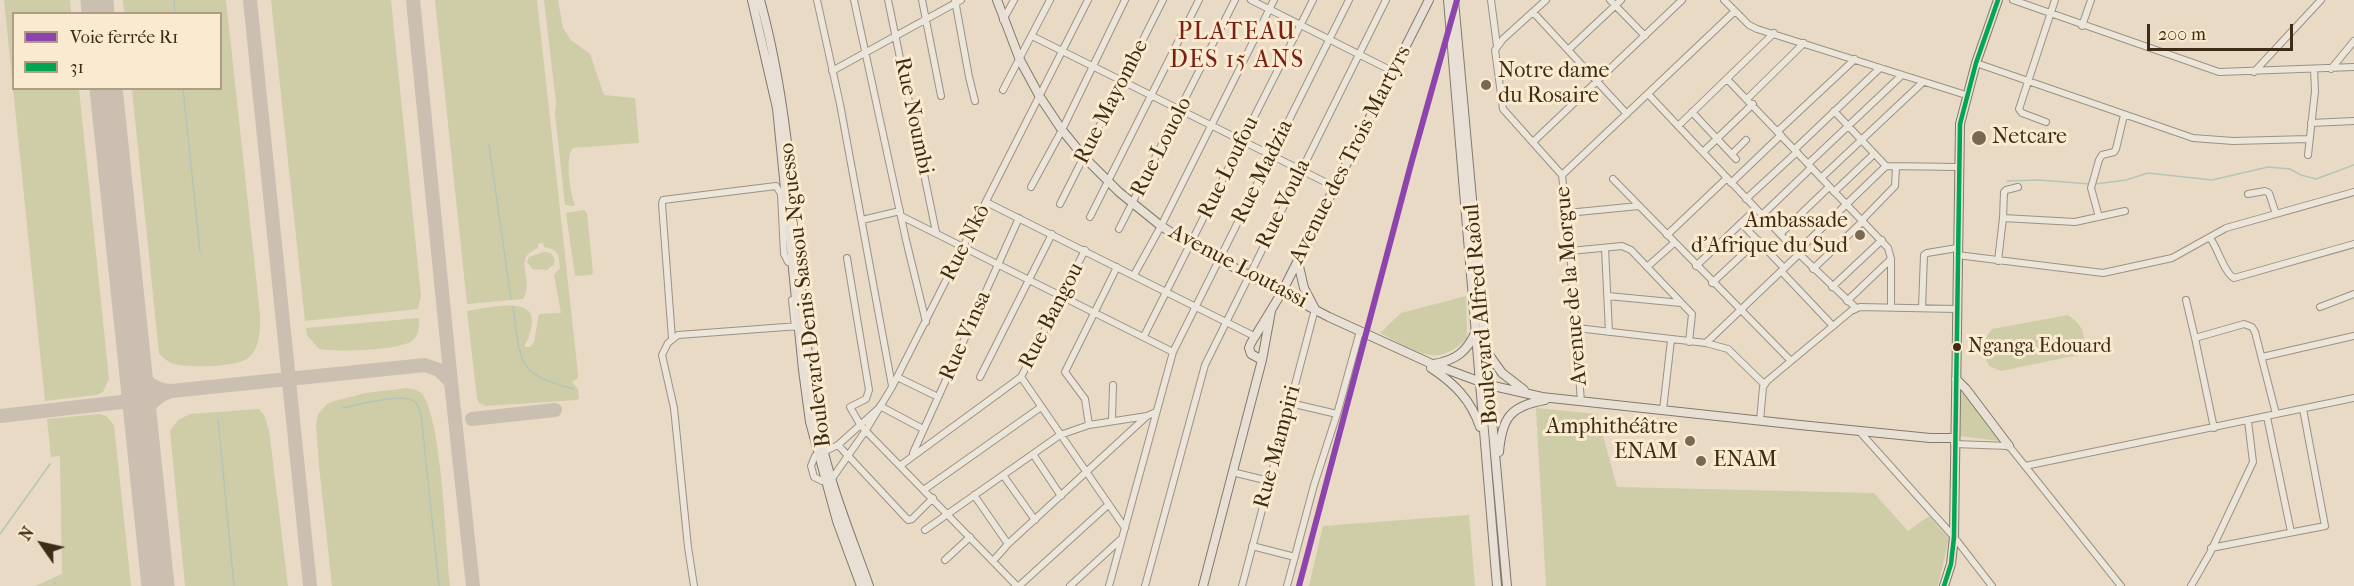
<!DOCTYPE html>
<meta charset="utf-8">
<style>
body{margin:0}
#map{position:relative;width:2354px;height:586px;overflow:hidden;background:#e8dac5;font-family:"IM FELL French Canon",serif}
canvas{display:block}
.legend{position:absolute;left:12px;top:12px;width:210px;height:78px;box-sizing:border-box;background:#faead0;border:2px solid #ae9e86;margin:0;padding:8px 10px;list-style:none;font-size:18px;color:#3d2c16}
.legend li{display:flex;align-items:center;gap:12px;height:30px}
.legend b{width:30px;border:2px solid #ae9e86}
.north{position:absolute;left:12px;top:514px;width:60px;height:60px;-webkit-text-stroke:4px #faead0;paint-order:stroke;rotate:304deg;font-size:16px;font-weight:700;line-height:24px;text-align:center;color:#3d2c16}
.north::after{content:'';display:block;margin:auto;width:21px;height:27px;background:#3d2c16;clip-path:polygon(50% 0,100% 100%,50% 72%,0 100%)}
.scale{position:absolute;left:2147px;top:24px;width:146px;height:27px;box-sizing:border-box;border:3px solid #3d2c16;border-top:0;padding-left:8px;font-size:18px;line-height:21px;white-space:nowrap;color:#3d2c16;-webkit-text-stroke:4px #faead0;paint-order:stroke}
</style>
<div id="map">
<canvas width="2354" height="586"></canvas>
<ul class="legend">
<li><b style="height:8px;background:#8e44ad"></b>Voie ferrée R1</li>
<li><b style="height:8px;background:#00a651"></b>31</li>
</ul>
<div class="north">N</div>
<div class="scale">200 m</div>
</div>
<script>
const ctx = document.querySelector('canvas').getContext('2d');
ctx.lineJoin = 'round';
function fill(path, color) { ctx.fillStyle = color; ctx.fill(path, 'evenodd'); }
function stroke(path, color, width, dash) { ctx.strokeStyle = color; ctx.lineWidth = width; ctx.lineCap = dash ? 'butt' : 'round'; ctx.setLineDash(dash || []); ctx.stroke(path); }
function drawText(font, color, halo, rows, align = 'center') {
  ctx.font = font + ' "IM FELL French Canon",serif'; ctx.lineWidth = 6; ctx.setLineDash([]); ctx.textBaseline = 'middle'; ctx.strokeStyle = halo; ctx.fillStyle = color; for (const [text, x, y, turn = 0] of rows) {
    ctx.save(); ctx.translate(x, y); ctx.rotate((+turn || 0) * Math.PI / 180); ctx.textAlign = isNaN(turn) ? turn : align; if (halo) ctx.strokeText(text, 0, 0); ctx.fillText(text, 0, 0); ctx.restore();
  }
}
const green = new Path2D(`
 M4,0H70L71,13L14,14V88L79,89L109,379L103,392L96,395L45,401Z
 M123,0H226L260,314C260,329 261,348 248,358C237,367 189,368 174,364C169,363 163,357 159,354L132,89L220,88V14L124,13Z
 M271,0H391L421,296L418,309L305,321Z
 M435,0H537L578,374V378L572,382L578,389L579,398L577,400L486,406L479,403L477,399L467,311C483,309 534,295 532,322C531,330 530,337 525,344V347H530L534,342L539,314L561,313L554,275L560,268C559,255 558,249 544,247L543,243L538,244V248C510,259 536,279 523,299L467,304Z
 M544,0H558L563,28L571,40L590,54L604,95L635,98L639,143L573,148C564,158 571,194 575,206L565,205L555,113L556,102Z
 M584,210L587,213L593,273L591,275L575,276L566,213Z
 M544,252L551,253L555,260L554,264L547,270L532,269L527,262L529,257Z
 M1466,296L1467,338C1436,371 1413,349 1380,333L1401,313Z
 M2068,315C2085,327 2088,337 2078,355L2001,371L1989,366C1982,352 1982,341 1992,329Z
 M419,318C419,326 419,335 413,340C402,351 334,352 319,349L307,335L306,328Z
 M407,388C413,389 419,390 423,395C442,424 446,546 450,586H332L319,466L316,424L318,414L327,404L334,401L366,393Z
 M1963,389L2002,439L2000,441L1960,436V390Z
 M1536,408L1597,414L1617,487L1874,493L1908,531L1929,516L1949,538L1938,586H1546Z
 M259,409L264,415L269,430L288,586H185L170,431L178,420L190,414Z
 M99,414L106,416L114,425L131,586H35L62,574L60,456L51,457L47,419Z
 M1469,515L1475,586H1309L1323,526Z`);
const stream = new Path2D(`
 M174,0L175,14
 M183,88L200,252
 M489,145L511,299
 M2007,181L2039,180L2090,184
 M2095,184L2126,180L2148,173L2212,180L2268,167L2290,169L2301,175L2316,179L2354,165
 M513,307C521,362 515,374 574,389
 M343,408C357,405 402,393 414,401C418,404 419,409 421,414L439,586
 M218,419L234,586
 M0,534L50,464
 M54,584L55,582`);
const taxiway = new Path2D(`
 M250,0L310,586
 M413,0L451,382
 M134,358C140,377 150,390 171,391
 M0,416L139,400
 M472,419L555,410
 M141,425C145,408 154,397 171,391L425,365L439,370L451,382L473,586`);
const runway = new Path2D(`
 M97,0L98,14
 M106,88L158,586`);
const minor = new Path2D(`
 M817,0L840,104L892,386
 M854,0L906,240L926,322
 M888,0L936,232
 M922,0L941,96
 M955,0L969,77L975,101
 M1251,0L1394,72
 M1491,0L1497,46
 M1546,0L1503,39L1495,50L1503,109L1562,175L1570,251L1581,402
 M1610,0L1645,36
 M1724,0L1749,25L1757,29L1966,95
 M2013,0L2219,72L2354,67
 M1533,12L1627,114
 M1003,20L1014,0
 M2082,26L2091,0
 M1032,36L1335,187
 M1568,50L1621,0
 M1976,63L2193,138L2233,141L2309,139
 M2331,69L2354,41
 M832,71L961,0
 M2254,72L2321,0
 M1727,79L1888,248L1891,259V307
 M1003,90L1050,0
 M1648,94L1797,252L1856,308
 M1747,99L1804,43
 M1834,111L1886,166L1958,167
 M1692,112L1736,159
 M2046,122L2022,113L2019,109L2055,0
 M2311,123L2354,121
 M1678,126L1774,33
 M1778,131L1855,59
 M1533,142L1682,0
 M1795,149L1880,68
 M1703,152L1753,104
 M1732,154L1746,140
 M2308,155L2315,91L2314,69
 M1808,164L1902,75
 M1562,175L1735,11
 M1821,178L1923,82
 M1613,179L1790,360
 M1731,183L1781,135
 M1031,187L1062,130L1125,0
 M1834,192L1874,154
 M2248,194L2265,191L2269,193L2276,214
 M1746,199L1797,152
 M986,202L1254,336
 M1060,204L1163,0
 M1567,213L1639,206
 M1762,215L1811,168
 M901,216L1173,352
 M1090,217L1199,0
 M2099,217L2091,188L2099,160L2102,155L2114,152L2116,149L2124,115
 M2003,218L2075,222L2125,211
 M862,220L900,211
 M1862,220L1895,186L1896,167
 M1741,223L1784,268
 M1119,229L1235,0
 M1780,234L1829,187
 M1667,235L1727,178
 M2210,238C2218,248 2224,273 2234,278L2354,244
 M1605,248L1609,332
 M1570,251L1622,246L1631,250L1692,314L1689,342
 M1797,252L1886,166
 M1957,255L2103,273L2172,258L2226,228L2354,192
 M847,258L869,390L866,399L850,407L861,426L1017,586
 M1998,261L2003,218L2004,192L2006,190L2018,187
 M1696,266L1756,209
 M1647,267L1674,243
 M1813,269L1863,221
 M1781,271L1833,326
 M1134,275L1161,226L1274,0
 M1712,283L1758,240
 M1832,287L1882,240
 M1608,296L1681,303
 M792,300L795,327
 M2186,300L2195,338
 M1847,301L1891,259
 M2320,307L2354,294
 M1922,308L1924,255L1927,253L1957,248
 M1577,328L1706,343L1728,349L1764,384
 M1144,336L1313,0
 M672,339L662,204L663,200L776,186L781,194L784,254L788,262H792
 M1706,343L1799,254
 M2262,357L2354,336
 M897,377L938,397
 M980,377L1052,234
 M1021,377L1125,528
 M1290,403L1337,414
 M880,406L923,429
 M878,409L838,445L815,456L811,466L814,477L822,481L831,480L866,430L892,387L1088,0
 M1663,410L1671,340
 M2267,417L2291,532
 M1112,420L1113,385
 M1760,421L1763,387L1767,381L1851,311L1860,307L1956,309
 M1089,425L1085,399L1065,372L1117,267
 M2214,428L2195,338L2244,324L2252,327L2255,332L2276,414
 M1860,432L1954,537L1992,586
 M1954,444L2009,446L2121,586
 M838,445L908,520L912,519L933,498
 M913,453L1019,218
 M1033,454L1061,496
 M901,465L1021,377L1085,250
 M2025,466L2354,398
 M1232,472L1269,481
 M1003,475L1035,520
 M925,489L1041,407
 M974,495L1008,544
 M925,530L1060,435L1089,425L1147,416L1156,412
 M1252,546L1295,557
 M2211,548L2325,526L2303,409
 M945,560L970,537
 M993,561L1008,544L1147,416
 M694,586L688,547L674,408L662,355L668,343L678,335L799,326
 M1019,586L1108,505
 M1070,586L1120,540
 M1109,586L1173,352L1349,0
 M1145,586L1205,365L1386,0
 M1242,586L1315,309
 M1287,586L1314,485L1337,414L1360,331
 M2191,586L2210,553L2253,462L2248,421`);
const major = new Path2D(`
 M752,0L777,108L803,370L810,422L837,521L861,586
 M760,0C797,134 794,272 815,408C824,471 848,527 869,586
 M997,0L1020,60L1040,97L1062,130L1084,157L1119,192L1161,226L1191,245L1329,317L1432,364L1489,385L1542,397L1800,425L1930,438H1955
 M1448,0L1497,586
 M1454,0L1507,586
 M1298,262L1304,288L1315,309
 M1487,352L1502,373L1524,390
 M1262,360L1251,354L1249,348L1251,343L1282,292L1429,0
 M1434,364C1456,360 1467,352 1476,331
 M1431,368C1454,383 1471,400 1480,427
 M1956,379L1966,389L2009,446
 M1499,452C1502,418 1510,406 1545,400
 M1203,586L1262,360L1271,311
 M1944,586L1951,564L1954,537L1960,124L1976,63L1998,0`);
const bus1 = new Path2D(`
 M1944,586L1951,564L1954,537L1960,124L1976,63L1998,0`);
const rail1 = new Path2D(`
 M1299,586L1411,164L1457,0`);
const markers = [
 [1486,85,6,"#796953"],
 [1979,138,8,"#796953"],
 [1860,235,6,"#796953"],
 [1957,347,5,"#3d2c16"],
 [1690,441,6,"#796953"],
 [1701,461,6,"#796953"]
];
const busNames = [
 ["Nganga Edouard",1968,347]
];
const poiNames = [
 ["Notre dame",1498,72],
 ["du Rosaire",1498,97],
 ["Netcare",1992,138],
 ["Ambassade",1848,222,"right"],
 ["d'Afrique du Sud",1848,247,"right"],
 ["Amphithéâtre",1678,428,"right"],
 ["ENAM",1678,453,"right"],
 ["ENAM",1713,461]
];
const streetNames = [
 ["Rue Mayombe",1112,102,-63],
 ["Rue Noumbi",913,116,78],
 ["Rue Louolo",1162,147,-63],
 ["Avenue des Trois Martyrs",1351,155,-63],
 ["Rue Loufou",1229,168,-64],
 ["Rue Madzia",1263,172,-64],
 ["Rue Voula",1284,204,-64],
 ["Rue Nkô",966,243,-63],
 ["Avenue Loutassi",1238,267,28],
 ["Avenue de la Morgue",1572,286,-95],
 ["Boulevard Denis Sassou-Nguesso",806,295,-97],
 ["Boulevard Alfred Raôul",1482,314,-95],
 ["Rue Bangou",1052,316,-63],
 ["Rue Vinsa",966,336,-66],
 ["Rue Mampiri",1278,447,-75]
];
const neighbourhoodNames = [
 ["PLATEAU",1237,33],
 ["DES 15 ANS",1237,61]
];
fill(green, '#cecda8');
stroke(stream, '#b4c5b6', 1.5);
stroke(taxiway, '#cabfb0', 14);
stroke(runway, '#cabfb0', 33);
stroke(minor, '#9c9183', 8);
stroke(major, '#83796c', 10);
stroke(minor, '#ebe5da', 6);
stroke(major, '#e8e0d4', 8);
stroke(bus1, '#00a651', 4.5);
stroke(rail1, '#8e44ad', 6);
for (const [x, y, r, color] of markers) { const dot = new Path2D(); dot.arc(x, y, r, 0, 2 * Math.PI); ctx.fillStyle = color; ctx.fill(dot); stroke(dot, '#faead0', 2); }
drawText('20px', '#3d2c16', '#faead0', busNames, 'left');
drawText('22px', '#3d2c16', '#faead0', poiNames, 'left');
drawText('22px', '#3d2c16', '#faead0', streetNames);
ctx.letterSpacing = '1.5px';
drawText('24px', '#7a1f14', '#faead0', neighbourhoodNames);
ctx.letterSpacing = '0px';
</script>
